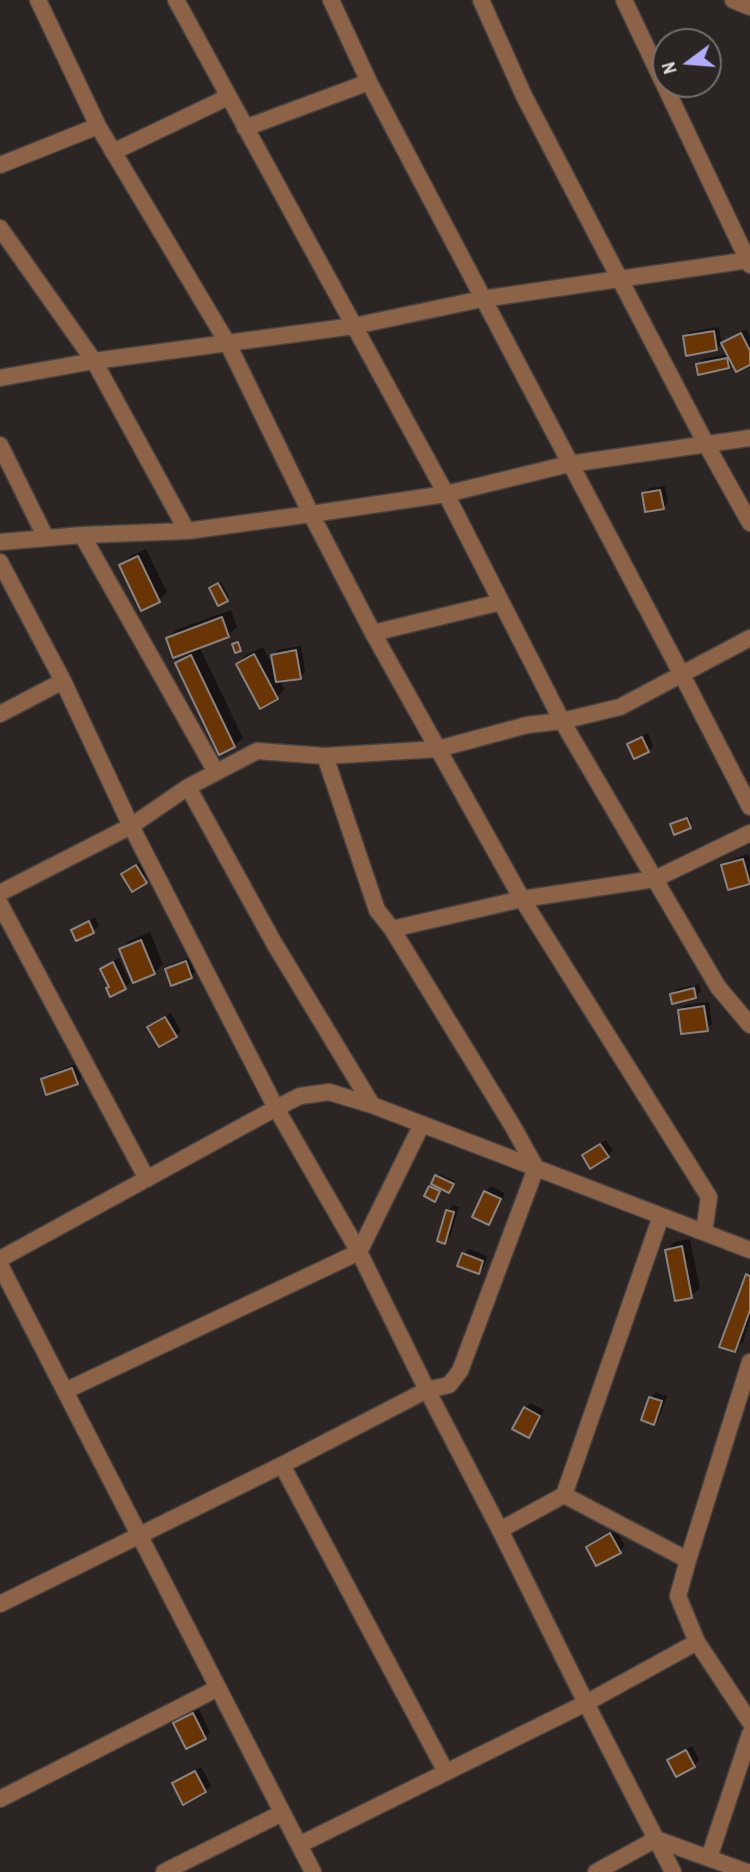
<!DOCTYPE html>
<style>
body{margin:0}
#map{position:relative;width:750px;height:1872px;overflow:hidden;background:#2b2624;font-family:"Archivo Narrow",sans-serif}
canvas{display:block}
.north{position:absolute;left:652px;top:28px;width:70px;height:70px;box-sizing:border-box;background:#2b2624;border:2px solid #736f6d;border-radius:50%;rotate:254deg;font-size:19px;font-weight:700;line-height:28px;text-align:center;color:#dfdddb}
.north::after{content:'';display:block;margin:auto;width:24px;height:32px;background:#b1adfa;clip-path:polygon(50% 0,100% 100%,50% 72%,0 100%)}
</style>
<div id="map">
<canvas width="750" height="1872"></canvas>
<div class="north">N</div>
</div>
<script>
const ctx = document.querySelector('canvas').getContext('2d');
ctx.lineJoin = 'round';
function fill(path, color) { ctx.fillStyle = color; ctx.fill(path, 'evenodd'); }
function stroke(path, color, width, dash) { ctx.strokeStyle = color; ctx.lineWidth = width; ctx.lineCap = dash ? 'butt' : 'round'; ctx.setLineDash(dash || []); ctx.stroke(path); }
const shadow = new Path2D(`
 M719,327L722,343L717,349L685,337L690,332Z
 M746,329L750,336V363L733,362L728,367L698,365L703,359L729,354L724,343L729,338Z
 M665,486L668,502L663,508L643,494L649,488Z
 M146,549L167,592L159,600L121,566L129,557Z
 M221,582L229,597L227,600L213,586Z
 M231,610L237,627L228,635L199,646L243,738L234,746L177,663L185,655L195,650L194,648L168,638L176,630Z
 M301,646L305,672L300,677L280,680L285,689L277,697L238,664L246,655L263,647L274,669L273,655L278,650Z
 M648,733L653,746L648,751L629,744L635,739Z
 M689,817L692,824L690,826L672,825Z
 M748,854L750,860V881L730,888L723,866L728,861Z
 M142,861L151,876L146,881L124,874Z
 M95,917L99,926L93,931L77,938L73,930L79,925Z
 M150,932L163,964L154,973L121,949L129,941Z
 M192,957L196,971L191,976L167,970L172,964Z
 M119,958L130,982L125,987L111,986L102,969L108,964Z
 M699,984L701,991L697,995L695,985Z
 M691,986L694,995H697L695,997L672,995L677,989Z
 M709,1002L712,1024L707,1029L679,1011L685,1005Z
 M171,1013L181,1031L176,1036L150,1027L155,1022Z
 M77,1064L82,1077L77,1083L43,1080L48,1074Z
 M606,1140L613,1150L608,1156L584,1155Z
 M439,1174L455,1181L451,1189L441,1187L436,1197L426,1195Z
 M491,1186L505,1193L494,1218L489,1223L485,1192Z
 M453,1205L459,1207L450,1237L444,1242L448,1211Z
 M690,1239L700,1288L691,1296L667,1250L675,1242Z
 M469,1249L487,1256L484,1267L478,1272L464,1254Z
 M750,1273V1321L743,1342L734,1350L747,1275Z
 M656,1392L667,1396L659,1418L654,1423L643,1419L651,1398Z
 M530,1403L544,1410L534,1431L528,1436L525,1408Z
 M616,1529L625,1546L620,1551L588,1547L593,1542Z
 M199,1709L210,1733L205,1738L175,1723L181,1718Z
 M692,1746L699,1760L694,1766L669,1760L675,1755Z
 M201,1767L211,1786L205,1791L174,1784L180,1778Z`);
const building = new Path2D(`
 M714,331L717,350L686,356L683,336Z
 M741,333L750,351V365L736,372L721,343Z
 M727,358L729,368L698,375L696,364Z
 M660,490L664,509L645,512L642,493Z
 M138,556L160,602L141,611L119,565Z
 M218,583L228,601L218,606L209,588Z
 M222,617L229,637L173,658L166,638Z
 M238,642L241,651L235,653L232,644Z
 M296,650L301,679L276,682L271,655Z
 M254,654L278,699L260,709L236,664Z
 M191,655L235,747L219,755L175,663Z
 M642,737L649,752L634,759L627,744Z
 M687,818L691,828L674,835L670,824Z
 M743,859L750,884L728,890L721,865Z
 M136,865L147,883L132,892L121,874Z
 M89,921L94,933L76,941L71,930Z
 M141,940L155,974L133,983L119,949Z
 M186,961L192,978L171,986L165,969Z
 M113,962L126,989L110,997L106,988L109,987L100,969Z
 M694,988L696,998L672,1004L670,994Z
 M704,1006L708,1031L681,1034L678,1010Z
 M165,1017L177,1037L159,1047L147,1027Z
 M72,1068L78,1084L46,1095L41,1079Z
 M600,1144L609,1157L590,1169L582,1155Z
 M435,1175L454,1184L449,1193L431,1184Z
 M429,1186L440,1191L435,1202L424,1196Z
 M484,1191L501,1199L489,1225L472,1217Z
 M446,1210L454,1212L445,1244L437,1241Z
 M682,1246L692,1298L675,1301L665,1250Z
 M462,1253L483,1261L479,1274L457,1266Z
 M746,1274L750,1276V1310L735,1352L719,1347Z
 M649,1397L662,1401L654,1425L641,1420Z
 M524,1407L540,1416L529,1438L512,1429Z
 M610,1533L621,1553L596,1566L586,1547Z
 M193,1713L206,1739L186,1749L173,1723Z
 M686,1750L695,1767L676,1777L667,1760Z
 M195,1771L206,1792L183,1805L172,1783Z`);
const minor = new Path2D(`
 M38,0L98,126L228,344L311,514L373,633L438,749L522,899L709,1197L704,1232
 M176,0L446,494L562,721L718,987L750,1025
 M331,0L369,82L682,675L750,807
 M481,0L524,96L706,444L750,523
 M624,0L750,265
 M733,0L750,7
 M245,128L369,82
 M113,152L228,97
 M0,165L98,126
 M0,228L94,361L187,531
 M0,378L94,361L354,326L482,299L750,260
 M0,445L46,538
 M82,535L216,772
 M0,542L82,535L187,531L311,514L446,494L569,464L750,438
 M0,562L63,681L131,826L276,1108L359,1252L427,1390L500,1530L586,1703L673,1872
 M373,633L501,602
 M0,714L63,681
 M188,787L274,943L372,1105
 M0,893L131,826L188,787L257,751L325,756L438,749L527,725L562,721L620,707L750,638
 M0,904L147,1179
 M392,929L522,899L655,879L750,833
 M0,1259L276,1108L300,1096L329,1092L372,1105L750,1250
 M0,1265L313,1872
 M65,1391L359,1252L422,1124
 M282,1465L446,1772
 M564,1495L688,1560
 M500,1530L564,1495L661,1216
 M0,1604L282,1465L427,1390L449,1385L460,1371L536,1168L512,1125L392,929L377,910L325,756
 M697,1642L678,1596L688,1560L750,1362
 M0,1799L218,1688
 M299,1845L586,1703L697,1642L750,1722
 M709,1858L750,1734
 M164,1872L282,1813
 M596,1872L656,1839L747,1872`);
fill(shadow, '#0007');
fill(building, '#693505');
stroke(building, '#888380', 2);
stroke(minor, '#484341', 19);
stroke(minor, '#8c6346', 16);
</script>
